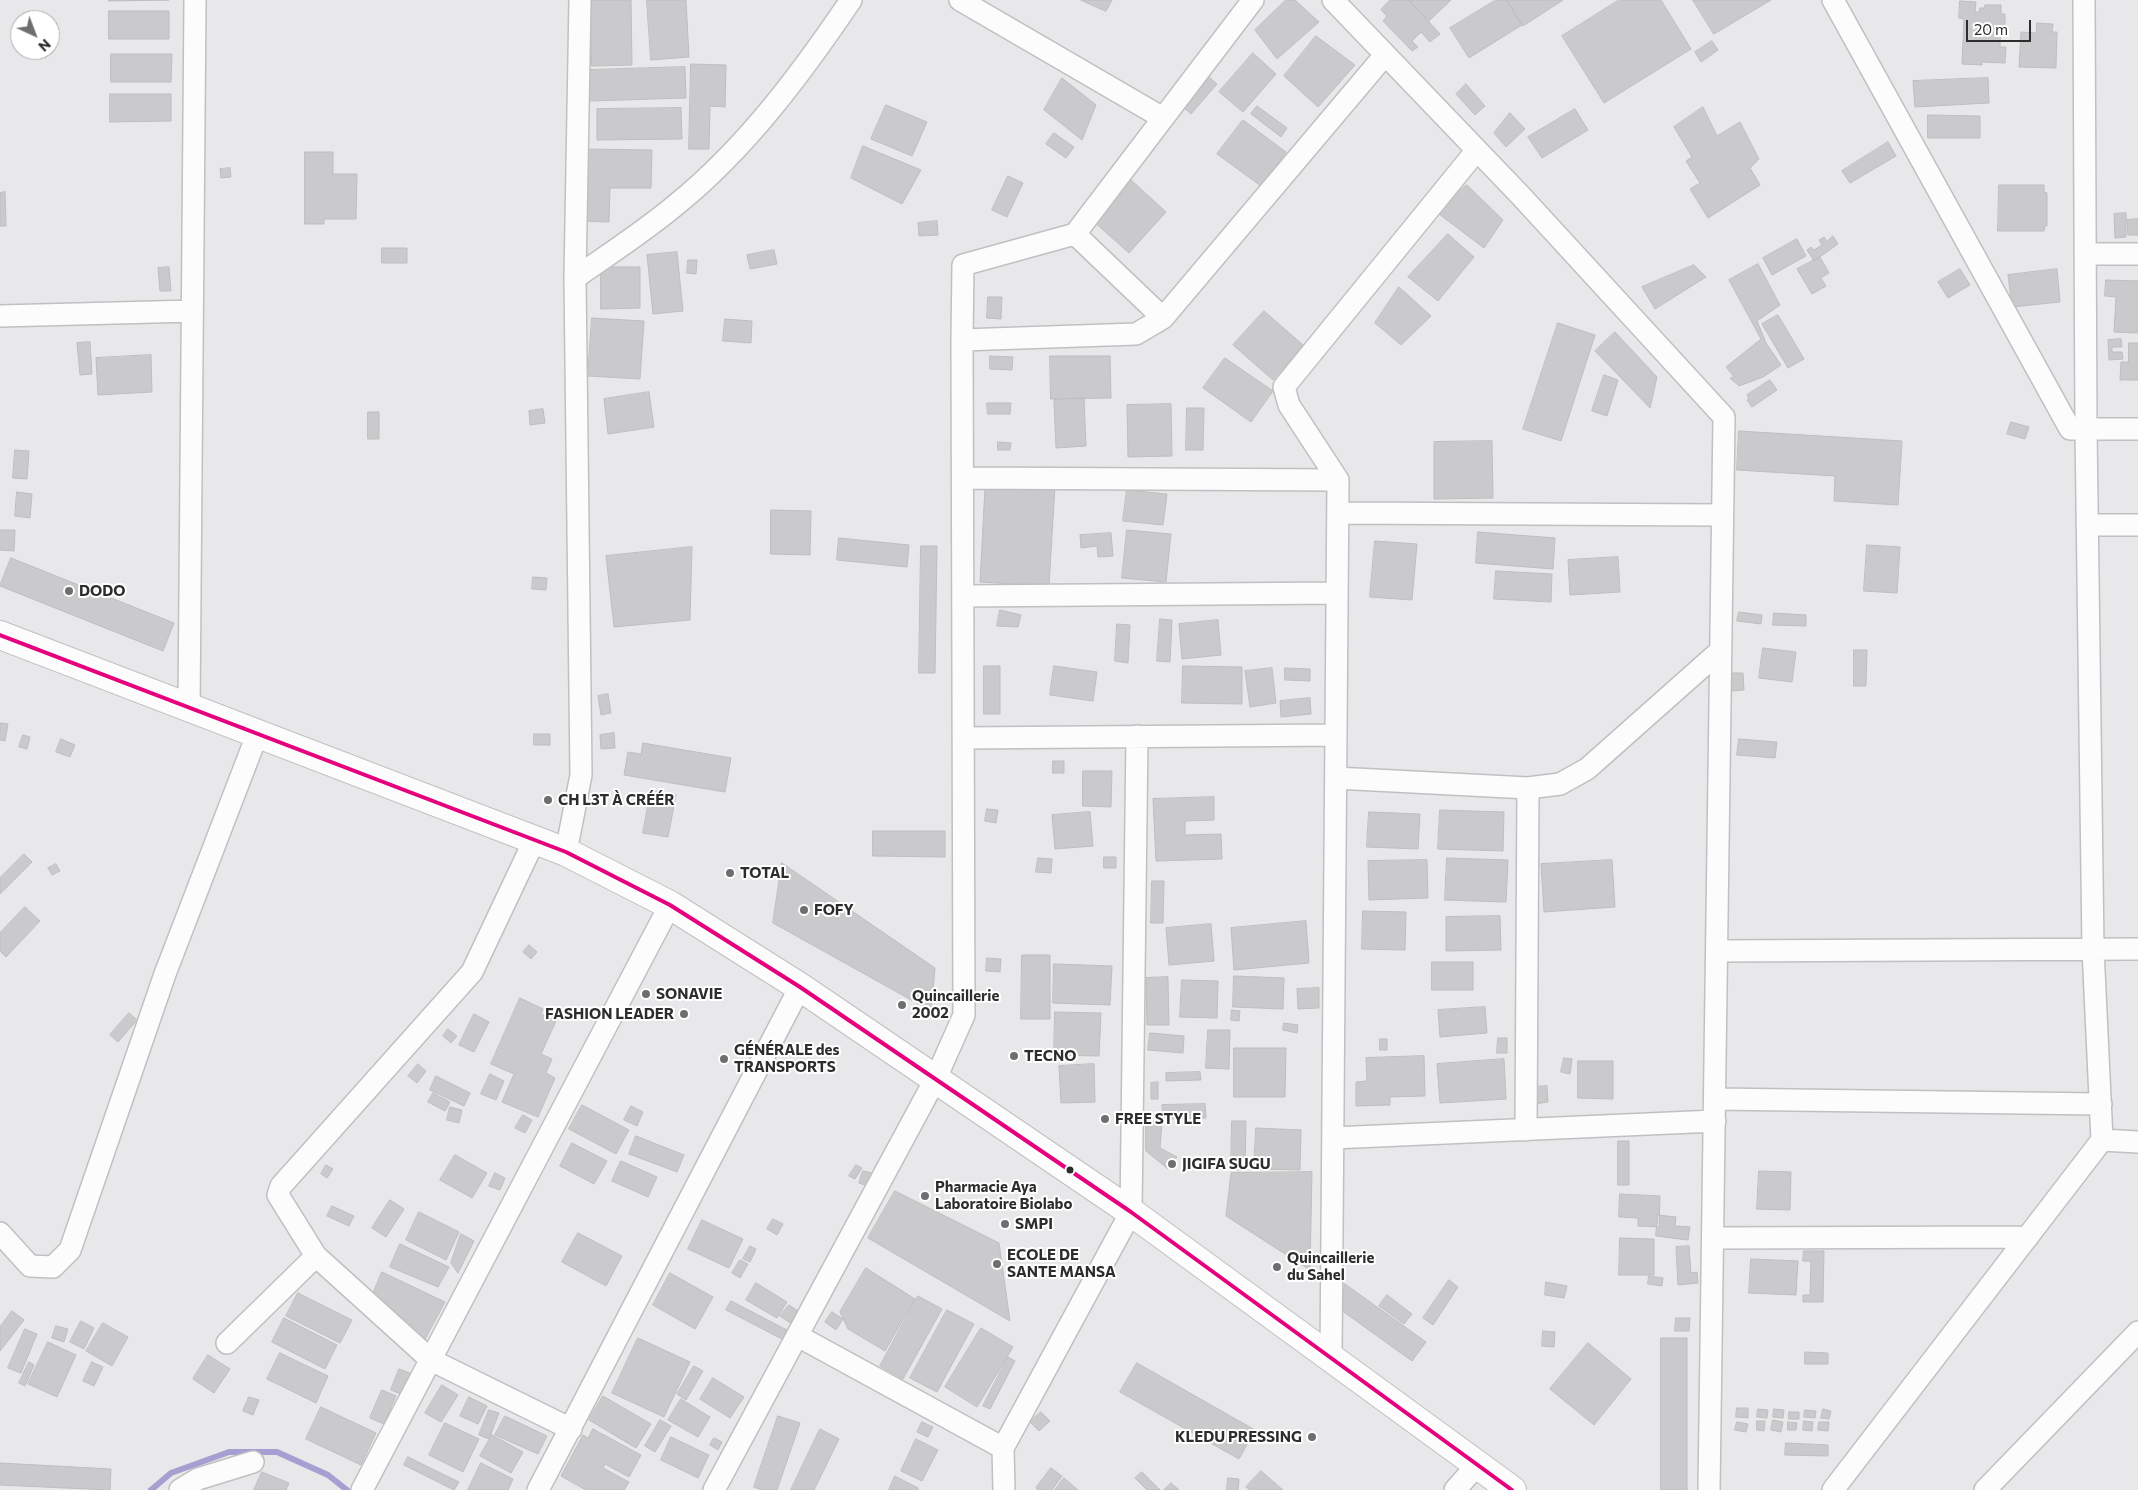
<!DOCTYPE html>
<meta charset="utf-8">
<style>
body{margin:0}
#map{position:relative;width:2138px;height:1490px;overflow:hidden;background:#e8e8ea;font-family:Commissioner,sans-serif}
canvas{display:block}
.north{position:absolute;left:10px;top:10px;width:50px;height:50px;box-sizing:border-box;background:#fff;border:1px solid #ababab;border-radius:50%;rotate:137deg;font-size:14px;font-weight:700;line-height:20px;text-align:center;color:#2d2d2e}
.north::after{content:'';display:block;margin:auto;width:18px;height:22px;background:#6e6e70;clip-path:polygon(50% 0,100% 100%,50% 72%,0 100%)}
.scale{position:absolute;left:1966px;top:20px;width:65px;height:22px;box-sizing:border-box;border:2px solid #2d2d2e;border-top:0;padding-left:6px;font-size:15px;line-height:18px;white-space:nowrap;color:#2d2d2e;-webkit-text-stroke:4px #fff;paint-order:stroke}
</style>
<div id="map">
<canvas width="2138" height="1490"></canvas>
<div class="north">N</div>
<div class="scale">20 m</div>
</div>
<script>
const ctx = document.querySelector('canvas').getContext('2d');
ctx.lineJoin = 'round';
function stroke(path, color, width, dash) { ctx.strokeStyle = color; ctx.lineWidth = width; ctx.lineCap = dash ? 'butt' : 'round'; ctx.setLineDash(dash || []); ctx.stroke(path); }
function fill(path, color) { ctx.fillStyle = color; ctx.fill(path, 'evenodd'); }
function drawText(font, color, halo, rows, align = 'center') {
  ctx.font = font + ' Commissioner,sans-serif'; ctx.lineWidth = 4; ctx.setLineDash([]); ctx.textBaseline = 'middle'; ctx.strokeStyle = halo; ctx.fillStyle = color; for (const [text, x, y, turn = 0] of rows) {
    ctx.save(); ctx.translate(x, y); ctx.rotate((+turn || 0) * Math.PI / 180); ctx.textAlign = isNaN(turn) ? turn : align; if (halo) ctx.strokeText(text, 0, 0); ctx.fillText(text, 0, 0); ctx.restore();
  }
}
const stream = new Path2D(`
 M151,1490L171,1473L229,1452H277L328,1475L347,1490`);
const building = new Path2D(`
 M109,0H169L109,1Z
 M591,0H631L632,65L592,66Z
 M647,0H686L689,57L651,60Z
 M1081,0H1112L1106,11Z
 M1286,0H1295L1319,22L1277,59L1255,30Z
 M1390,0H1409L1440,34L1430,42L1421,32L1412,41L1418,47L1412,51L1383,21L1387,16L1381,10Z
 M1409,0H1451L1429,21Z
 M1496,0H1507L1522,25L1469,58L1450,28Z
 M1507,0H1563L1523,26Z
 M1619,0H1661L1691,49L1604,103L1562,36Z
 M1693,0H1771L1714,34Z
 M1960,1L1976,2L1975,12H1979L1980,8H1984L1985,5H2001V14H2005V28H2001L2000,47H2006L2005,63L1982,62V65L1962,64L1964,19L1959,18Z
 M109,11H169V39H109Z
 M2037,23L2053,24L2052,32H2057L2056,68L2019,67L2021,32L2036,33Z
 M1316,36L1355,65L1318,107L1284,76Z
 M1712,41L1718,50L1701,62L1695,52Z
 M1253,53L1276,74L1243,112L1219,92Z
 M111,54H172L171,82H111Z
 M691,64L726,65L725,107L710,106L709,149H689Z
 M685,67L686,98L589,101V70Z
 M1209,77L1217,84L1191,114L1183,107Z
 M1062,78L1096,105L1082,140L1044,110Z
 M1988,78L1989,103L1915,107L1913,81Z
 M1466,84L1485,106L1475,115L1456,94Z
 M110,94H171V121L110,122Z
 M886,105L927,122L912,156L871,139Z
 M1257,106L1287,128L1281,137L1251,114Z
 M1703,107L1717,136L1740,122L1759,159L1750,168L1760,185L1708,218L1690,189L1700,183L1686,161L1692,157L1674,127Z
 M681,108L682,139L597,140V109Z
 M1575,109L1588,130L1542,158L1528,137Z
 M1510,113L1525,129L1506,147L1494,133Z
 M1928,115L1980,116V138H1928Z
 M1243,120L1286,152L1261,186L1217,154Z
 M1054,133L1074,147L1066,158L1046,144Z
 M1888,142L1896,156L1850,183L1842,171Z
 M863,146L921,170L902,204L851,178Z
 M585,149L652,150L651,188H610L609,222L584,221Z
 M305,152H333V174H357L356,219H324V224H305Z
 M230,168L231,177L221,178L220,169Z
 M1008,176L1023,183L1007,217L992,210Z
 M1130,179L1166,212L1129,253L1092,220Z
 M1467,185L1503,220L1484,248L1435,211Z
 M1999,185H2044V192L2047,193V226H2045L2044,231H1998Z
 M5,192L6,226H0V193Z
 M2126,213V237L2115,238L2114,214Z
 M2138,219V235H2128L2127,220Z
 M937,221L938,235L919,236L918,223Z
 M1448,234L1474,257L1438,301L1408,277Z
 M1833,236L1838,244L1814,261L1807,250L1811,247L1814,250L1822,245L1819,240L1824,237L1827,241Z
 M1797,239L1806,256L1772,275L1763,258Z
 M382,248H407V263H382Z
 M774,250L777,264L750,269L747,255Z
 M677,252L683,311L653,314L647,255Z
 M1820,257L1829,273L1821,278L1826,286L1812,294L1797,269Z
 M688,260H697L696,274L687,273Z
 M1758,264L1780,305L1757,321L1766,343L1781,365L1763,377L1739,386L1730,378L1734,377L1726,367L1761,339L1729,280Z
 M1694,265L1706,277L1655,309L1642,287Z
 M169,267L171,291H160L158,268Z
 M601,267H640V308L601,309Z
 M1960,269L1970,285L1948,298L1938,282Z
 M2057,269L2060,302L2012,307L2008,275Z
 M2106,280L2138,281V333L2114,332L2116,297L2105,296Z
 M1399,287L1431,316L1401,345L1375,323Z
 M988,297H1002L1001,319L987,318Z
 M1264,311L1303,345L1273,380L1233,345Z
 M1778,315L1804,359L1788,368L1762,324Z
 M592,318L644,321L640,379L588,376Z
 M725,319L752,321L751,343L723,341Z
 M1558,323L1595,335L1561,441L1523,429Z
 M1615,332L1657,377L1650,408L1595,351Z
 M2121,339L2122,347H2112V352H2122L2123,359L2109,360L2108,340Z
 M90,342L92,374L80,375L77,343Z
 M2129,343H2138V380H2120L2121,362H2128Z
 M151,355L152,392L98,395L96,358Z
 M990,356L1013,357L1012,370L990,369Z
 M1050,356H1110L1111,398L1051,399Z
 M1225,358L1273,391L1251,422L1203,388Z
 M1604,375L1618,380L1607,416L1592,411Z
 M1770,380L1777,390L1752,407L1747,400L1749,399L1747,395Z
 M649,392L654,427L608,434L604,399Z
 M1084,398L1086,446L1056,448L1054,400Z
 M987,403H1011L1010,414H988Z
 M1171,404L1172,456L1128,457L1127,405Z
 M1187,408H1204L1203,450H1186Z
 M543,409L545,423L530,425L529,411Z
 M368,412H379V439H368Z
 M2011,422L2029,427L2025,439L2007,434Z
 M1739,431L1902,441L1898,505L1834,501L1835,476L1737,470Z
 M1492,441L1493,498L1434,499V442Z
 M998,442L1011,443L1010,450H998Z
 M15,450L29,451L27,479L13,478Z
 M1055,485L1049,586L980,582L985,488Z
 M1127,490L1167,494L1163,525L1123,521Z
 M17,492L32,494L30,518L15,516Z
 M771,510L811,511L810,555L771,554Z
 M0,530H15L14,551L0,550Z
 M1127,530L1171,534L1166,582L1122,578Z
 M1478,532L1555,538L1553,569L1476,563Z
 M1111,533L1113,556L1098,557L1097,546L1081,548L1080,535Z
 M839,538L909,545L907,567L837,560Z
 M1375,541L1417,544L1412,600L1370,597Z
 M1867,545L1900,547L1897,593L1864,591Z
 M921,546H937L935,673H919Z
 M692,547L690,620L614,627L606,556Z
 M1618,557L1620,592L1570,595L1568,560Z
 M11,558L174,623L163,651L0,586Z
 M1496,571L1552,574L1551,602L1494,599Z
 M533,577L547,578L546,590L532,589Z
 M1000,610L1021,615L1018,627L997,626Z
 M1739,612L1762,615L1761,624L1737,621Z
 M1774,613L1806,615V626L1773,625Z
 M1160,619L1172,620L1170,662L1157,661Z
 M1218,620L1221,655L1182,659L1179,624Z
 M1117,624L1130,625L1128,663L1115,661Z
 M1763,648L1796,652L1792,682L1759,678Z
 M1854,650H1867L1866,686H1854Z
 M984,666H1000V714H984Z
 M1054,666L1097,672L1093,701L1050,695Z
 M1183,666L1242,667V704L1182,703Z
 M1272,668L1276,703L1250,707L1245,671Z
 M1285,668L1310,669V681L1285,680Z
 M1731,673H1743L1744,690L1732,691Z
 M608,694L611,713L601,715L598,696Z
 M1310,698L1311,714L1281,717L1280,701Z
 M0,723L8,724L5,741L0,740Z
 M614,733L615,748L601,749L600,735Z
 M534,734H550V745H534Z
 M23,735L30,737L27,749L19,747Z
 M61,739L75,745L70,757L56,752Z
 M1739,739L1777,742L1775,758L1737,755Z
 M643,743L731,758L725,792L624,775L628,752L641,754Z
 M1053,761H1064V773H1053Z
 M1083,771H1112L1111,807L1083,806Z
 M651,790L676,795L668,837L643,833Z
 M1214,797V820L1185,821V835L1221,834L1222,859L1156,861L1153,799Z
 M987,809L998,810L996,823L985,821Z
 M1440,810L1504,812L1503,851L1438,849Z
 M1090,812L1093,846L1055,849L1052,815Z
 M1369,812L1420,814L1418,849L1367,847Z
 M873,831H945V857L873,856Z
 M24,854L32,862L0,894V878Z
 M1104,857H1116V868H1104Z
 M1038,858L1052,859L1051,873L1036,872Z
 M1447,858L1508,860L1506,902L1445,900Z
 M1427,860L1428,898L1369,900L1368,861Z
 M1612,860L1615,907L1544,912L1541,864Z
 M782,863L935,968L931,1011L773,923Z
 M56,864L60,871L52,875L48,868Z
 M1152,881H1164L1163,923H1151Z
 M25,907L40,921L6,957L0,951V933Z
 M1363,911L1406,912L1405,950L1362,949Z
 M1500,916L1501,950L1446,951V917Z
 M1306,921L1309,963L1234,970L1231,928Z
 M1211,924L1214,961L1169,965L1166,928Z
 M529,945L537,952L531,959L523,952Z
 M1022,955H1050V1019H1021Z
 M987,958L1001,959L1000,972L986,971Z
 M1432,962H1473V990H1432Z
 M1054,964L1112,966L1110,1005L1053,1003Z
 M1234,976L1284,978L1283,1009L1233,1007Z
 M1168,977L1169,1025H1147L1146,978Z
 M1182,980L1218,981L1217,1018L1180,1017Z
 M1319,988V1008L1298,1009L1297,989Z
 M520,998L543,1009L541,1014L556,1021L541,1054L552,1059L546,1073L555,1078L538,1117L502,1102L514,1074L491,1064Z
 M1485,1007L1487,1033L1440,1037L1438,1010Z
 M1232,1010L1240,1011L1239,1021L1231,1020Z
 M1055,1012L1101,1013L1099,1056L1054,1055Z
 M129,1013L137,1020L118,1042L110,1035Z
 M474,1014L489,1022L474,1052L459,1045Z
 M1284,1023L1298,1025L1297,1033L1283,1030Z
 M448,1029L457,1036L451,1043L443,1036Z
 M1208,1030H1230L1229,1069L1206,1068Z
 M1150,1033L1184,1036L1183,1053L1148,1050Z
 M1498,1038H1507V1053H1497Z
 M1380,1039H1387V1050H1380Z
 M1234,1048H1286L1285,1097H1234Z
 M1424,1056L1425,1096L1390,1097V1105L1356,1106V1082L1367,1081L1366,1058Z
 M1564,1058L1572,1059L1570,1074L1561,1072Z
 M1504,1059L1506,1099L1440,1103L1437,1064Z
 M1578,1061H1613V1099L1578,1098Z
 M418,1064L426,1071L417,1083L408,1076Z
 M1094,1064L1095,1102L1061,1103L1059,1066Z
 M1200,1072L1201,1080L1166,1081V1073Z
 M490,1074L504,1081L496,1100L481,1094Z
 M436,1076L470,1093L464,1106L430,1090Z
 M1158,1082V1099H1151V1083Z
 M1547,1086L1548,1102L1535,1104L1534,1087Z
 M433,1093L450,1102L445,1111L428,1102Z
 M1205,1104L1206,1118L1163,1119L1162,1105Z
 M582,1105L629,1130L616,1154L569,1129Z
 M631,1106L643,1112L637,1126L624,1120Z
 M450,1107L462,1110L459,1123L447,1120Z
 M523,1115L532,1120L525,1133L515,1128Z
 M1146,1120L1162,1123L1160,1148L1177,1157L1168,1169L1146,1151Z
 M1232,1121H1246L1245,1170H1231Z
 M1256,1128L1301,1130L1300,1170L1254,1169Z
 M636,1136L684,1155L677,1172L629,1154Z
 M1618,1141H1629V1185H1618Z
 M572,1143L607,1161L594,1184L560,1166Z
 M455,1155L487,1173L472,1198L440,1180Z
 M621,1161L657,1177L648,1197L612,1181Z
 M326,1165L333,1169L327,1178L321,1174Z
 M856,1165L862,1168L855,1179L849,1176Z
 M863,1171L872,1173L868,1186L859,1183Z
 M1759,1171L1791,1172L1790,1210L1757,1209Z
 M1312,1172L1310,1270L1226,1216L1231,1173Z
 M495,1173L505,1178L500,1190L489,1186Z
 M895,1191L999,1243L1010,1321L868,1238Z
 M1620,1194L1660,1196L1659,1227L1638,1226V1218L1619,1217Z
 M390,1200L404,1209L386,1237L372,1228Z
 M332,1206L354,1216L349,1226L327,1216Z
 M419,1212L459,1232L446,1260L406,1240Z
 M1658,1215L1676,1217L1675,1226L1690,1227L1688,1240L1656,1236Z
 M773,1219L783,1224L777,1235L767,1229Z
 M702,1220L743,1239L729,1268L688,1249Z
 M578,1233L622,1256L606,1286L562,1262Z
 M461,1234L474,1241L458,1273L451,1263Z
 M1620,1238L1654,1239V1275H1619Z
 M400,1244L449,1267L438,1287L390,1267Z
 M750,1246L756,1249L750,1262L743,1259Z
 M1689,1246L1691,1273L1697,1272L1698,1283L1678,1285L1676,1247Z
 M1804,1251H1824L1823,1302H1803V1295H1810L1811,1261H1803Z
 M1751,1259L1798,1261L1796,1295L1749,1293Z
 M740,1260L748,1264L740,1278L732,1273Z
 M866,1268L915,1299L885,1351L848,1329L840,1312Z
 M382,1272L445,1302L423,1343L370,1301Z
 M670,1273L713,1297L695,1329L653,1305Z
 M1649,1276L1663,1278L1662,1286L1648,1284Z
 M1449,1280L1458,1287L1433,1325L1423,1318Z
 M1546,1282L1567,1286L1564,1298L1545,1295Z
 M756,1283L787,1302L777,1318L746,1300Z
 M1345,1284L1426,1342L1412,1361L1341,1310Z
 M298,1293L352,1320L340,1343L286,1316Z
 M1387,1295L1412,1314L1404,1324L1379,1306Z
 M918,1296L942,1309L903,1379L880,1366Z
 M731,1301L787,1330L782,1339L726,1310Z
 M789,1305L798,1311L790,1323L780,1316Z
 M947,1310L974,1324L937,1392L910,1378Z
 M12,1311L24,1320L0,1351V1327Z
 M832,1312L843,1319L836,1330L825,1322Z
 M284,1318L337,1345L325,1369L272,1342Z
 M1676,1318H1690L1689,1331H1675Z
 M81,1321L94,1328L84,1349L70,1342Z
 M103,1323L128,1337L112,1366L86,1351Z
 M56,1326L68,1329L64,1342L52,1338Z
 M981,1328L1013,1347L977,1407L945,1387Z
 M25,1329L37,1334L21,1373L8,1368Z
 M1543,1331L1555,1332L1554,1347L1542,1346Z
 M638,1338L690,1362L664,1417L612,1393Z
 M1661,1338H1687V1490H1661Z
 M48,1342L76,1355L57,1397L28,1384Z
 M1588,1343L1631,1379L1594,1425L1550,1389Z
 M1805,1352L1828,1353V1364H1805Z
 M280,1353L328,1376L316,1403L267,1379Z
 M208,1355L230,1369L214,1393L193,1379Z
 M1008,1357L1015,1361L990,1409L983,1406Z
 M29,1362L34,1365L25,1386L19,1383Z
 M92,1362L103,1367L94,1386L83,1381Z
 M1137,1363L1255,1430L1239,1459L1120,1392Z
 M694,1366L703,1371L686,1400L677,1394Z
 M399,1369L412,1374L403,1395L391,1390Z
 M713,1378L744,1397L730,1418L700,1399Z
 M442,1385L458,1395L441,1422L425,1413Z
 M382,1390L396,1396L384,1424L370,1418Z
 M603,1396L651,1424L636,1448L589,1420Z
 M249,1397L259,1400L253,1415L243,1411Z
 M469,1397L487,1406L478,1424L460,1416Z
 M681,1399L710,1417L698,1437L668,1420Z
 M321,1407L376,1433L361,1465L306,1439Z
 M1737,1408H1748V1418L1736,1417Z
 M1758,1409L1768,1410L1767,1418L1757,1417Z
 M1774,1409L1784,1410L1783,1418L1773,1417Z
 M1823,1409L1831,1411L1829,1419L1821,1418Z
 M489,1410L499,1413L489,1439L479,1435Z
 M1805,1410L1816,1411L1815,1418L1804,1417Z
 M1041,1412L1050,1421L1039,1431L1030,1422Z
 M1789,1412H1799V1419H1789Z
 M505,1416L547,1436L538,1454L495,1435Z
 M778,1416L800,1423L777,1490H762L754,1487Z
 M660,1420L671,1426L655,1452L645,1446Z
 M1773,1420L1783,1422L1781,1432L1771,1430Z
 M1757,1421H1765L1764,1431L1757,1430Z
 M1804,1421L1813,1422L1812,1431L1803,1430Z
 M922,1422L933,1427L928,1437L917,1432Z
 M1737,1422L1748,1424L1746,1432L1735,1430Z
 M1788,1422L1797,1423L1796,1430H1788Z
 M1819,1422H1829L1828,1431L1818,1430Z
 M445,1423L479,1439L463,1472L429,1455Z
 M593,1429L641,1455L629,1477L605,1464L603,1468L629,1482L624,1490H586L561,1476L583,1435L588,1438Z
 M820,1429L839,1439L814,1490H791Z
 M492,1435L523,1452L511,1473L480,1456Z
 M671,1437L709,1455L698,1478L661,1460Z
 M714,1438L722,1442L718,1450L710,1445Z
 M916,1439L938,1450L922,1481L901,1471Z
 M1786,1443L1828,1445V1456L1785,1455Z
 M408,1457L459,1482L454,1490L404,1465Z
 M0,1463L111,1469L110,1490L0,1485Z
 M481,1463L513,1479L508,1490H468Z
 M1051,1468L1062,1476L1052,1490H1038L1036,1488Z
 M1261,1471L1283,1490H1250L1246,1487Z
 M262,1472L289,1483L286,1490H254Z
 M1142,1472L1160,1490H1147L1135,1478Z
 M895,1476L918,1488V1490H889Z
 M1064,1478L1078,1490H1055Z
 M1228,1478L1239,1479L1238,1490H1227Z
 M1171,1483L1179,1490H1164Z`);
const minor = new Path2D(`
 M960,0L1163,118
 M1333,0L1521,196L1724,417L1709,1490
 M1833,0L2070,429H2138
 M1075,234L1253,0
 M2086,254H2138
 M575,278L580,0
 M0,316L192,311
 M962,340L1136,334L1163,318L1385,55
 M963,478L1338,480
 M1338,513L1722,515
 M2087,525H2138
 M963,596L1337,593
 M189,709L195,0
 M964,738L1336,735
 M1336,778L1528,788L1560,784L1587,769L1720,651
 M534,841L472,972L281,1186L278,1195L316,1256L431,1360L571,1429
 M566,852L581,775L575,278C609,254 645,231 677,204C746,148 801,74 851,0
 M1717,951L2138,949
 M1715,1099L2101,1104
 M1526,1130L1528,788
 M1333,1138L1715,1121
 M2102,1140L2138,1142
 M0,1233L30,1266L53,1267L70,1250L165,974L257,735
 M1713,1238L2028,1237
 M798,1336L1003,1448
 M227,1343L316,1256
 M1331,1357L1338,480L1289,405L1284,387L1477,150
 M180,1490L198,1479L253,1462
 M362,1490L670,905
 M538,1490L800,987
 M714,1490L936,1078L964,1015L962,340L963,265L1075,234L1163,318
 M1004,1490L1003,1448L1131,1212L1137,736
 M1455,1490L1478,1464
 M1833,1490L2102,1140L2093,949L2086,429L2084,0
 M1985,1490L2138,1332`);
const major = new Path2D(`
 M0,635L566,852L670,905L800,987L1131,1212L1512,1490`);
const bus1 = new Path2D(`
 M0,635L566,852L670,905L800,987L1131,1212L1512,1490`);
const markers = [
 [69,591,5,"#6e6e70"],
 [548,800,5,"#6e6e70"],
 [730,873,5,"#6e6e70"],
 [804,910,5,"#6e6e70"],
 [646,994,5,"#6e6e70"],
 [902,1005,5,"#6e6e70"],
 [684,1014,5,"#6e6e70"],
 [1014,1056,5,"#6e6e70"],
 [724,1059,5,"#6e6e70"],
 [1105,1119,5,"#6e6e70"],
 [1172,1164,5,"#6e6e70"],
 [1070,1170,4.5,"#2d2d2e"],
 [925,1196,5,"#6e6e70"],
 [1005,1224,5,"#6e6e70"],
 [997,1264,5,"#6e6e70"],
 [1277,1267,5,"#6e6e70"],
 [1312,1437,5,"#6e6e70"]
];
const poiNames = [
 ["DODO",79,591],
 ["CH L3T À CRÉÉR",558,800],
 ["TOTAL",740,873],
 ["FOFY",814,910],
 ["SONAVIE",656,994],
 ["Quincaillerie",912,996],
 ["2002",912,1013],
 ["FASHION LEADER",674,1014,"right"],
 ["GÉNÉRALE des",734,1050],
 ["TRANSPORTS",734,1067],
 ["TECNO",1024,1056],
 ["FREE STYLE",1115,1119],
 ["JIGIFA SUGU",1182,1164],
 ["Pharmacie Aya",935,1187],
 ["Laboratoire Biolabo",935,1204],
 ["SMPI",1015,1224],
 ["ECOLE DE",1007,1255],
 ["SANTE MANSA",1007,1272],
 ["Quincaillerie",1287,1258],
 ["du Sahel",1287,1275],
 ["KLEDU PRESSING",1302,1437,"right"]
];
stroke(stream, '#a5a0d1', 6);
fill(building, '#cacacc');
stroke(building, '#bebebf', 1);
stroke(minor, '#c0c0c2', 24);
stroke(major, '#c0c0c2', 30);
stroke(minor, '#fcfcfc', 21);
stroke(major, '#fcfcfc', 28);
stroke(bus1, '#e5007d', 4);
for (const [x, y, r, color] of markers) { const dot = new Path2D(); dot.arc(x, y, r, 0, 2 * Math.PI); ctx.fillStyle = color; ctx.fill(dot); stroke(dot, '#fff', 2); }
drawText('bold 15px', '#2d2d2e', '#fff', poiNames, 'left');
</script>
